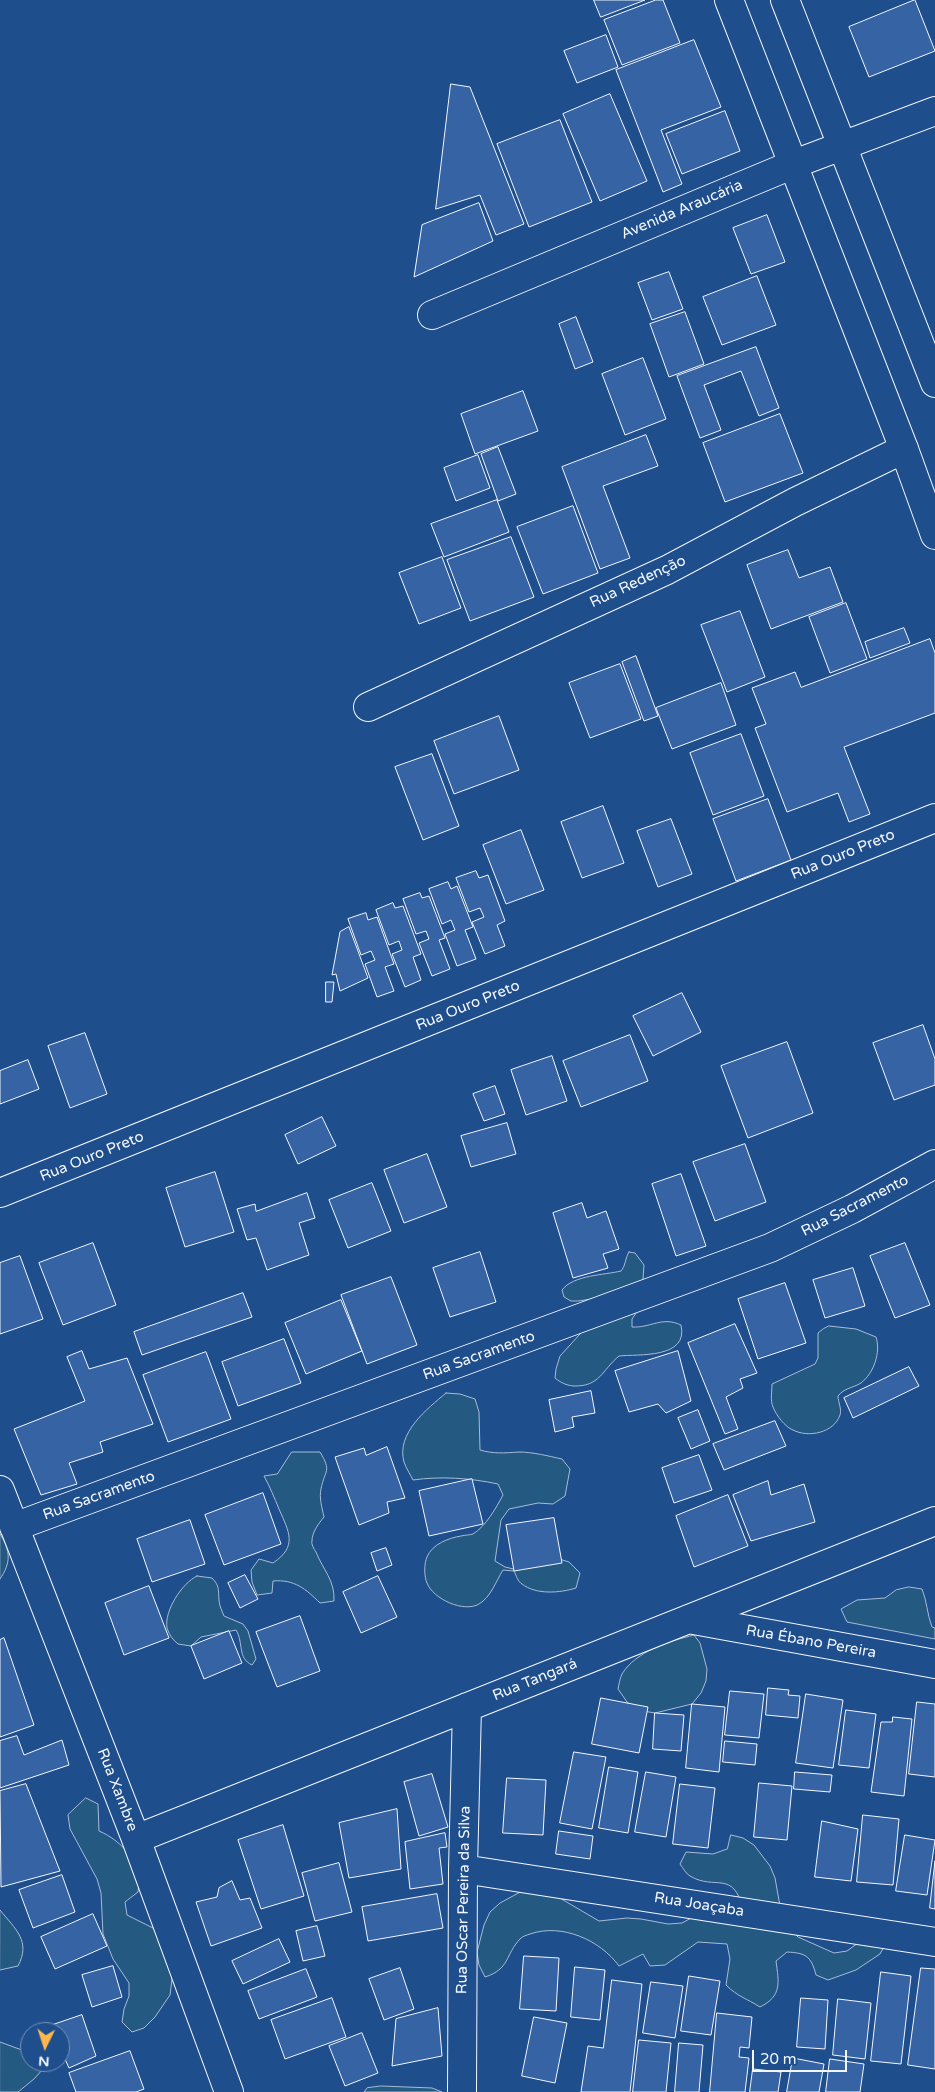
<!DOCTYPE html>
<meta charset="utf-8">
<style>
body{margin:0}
#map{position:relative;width:935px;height:2092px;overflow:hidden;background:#1f4e8c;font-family:"Varela Round",sans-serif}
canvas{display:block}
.north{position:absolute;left:20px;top:2022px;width:50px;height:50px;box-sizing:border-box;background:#1f4e8c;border:1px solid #7391ba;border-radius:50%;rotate:184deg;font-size:14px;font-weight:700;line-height:20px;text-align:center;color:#f2f6ff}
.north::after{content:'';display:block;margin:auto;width:18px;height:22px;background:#ffb74d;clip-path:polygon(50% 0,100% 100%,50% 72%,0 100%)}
.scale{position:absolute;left:752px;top:2050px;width:95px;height:22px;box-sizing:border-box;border:2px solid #f2f6ff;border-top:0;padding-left:6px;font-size:15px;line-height:18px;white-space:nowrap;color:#f2f6ff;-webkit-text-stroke:4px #1f4e8c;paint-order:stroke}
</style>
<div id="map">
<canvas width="935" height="2092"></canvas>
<div class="north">N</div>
<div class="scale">20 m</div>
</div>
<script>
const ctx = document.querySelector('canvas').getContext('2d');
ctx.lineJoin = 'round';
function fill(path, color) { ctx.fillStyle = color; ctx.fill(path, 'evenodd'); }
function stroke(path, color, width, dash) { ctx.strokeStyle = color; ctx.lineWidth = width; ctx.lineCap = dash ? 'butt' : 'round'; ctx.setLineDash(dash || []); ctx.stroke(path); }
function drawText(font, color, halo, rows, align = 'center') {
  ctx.font = font + ' "Varela Round",sans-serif'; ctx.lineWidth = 4; ctx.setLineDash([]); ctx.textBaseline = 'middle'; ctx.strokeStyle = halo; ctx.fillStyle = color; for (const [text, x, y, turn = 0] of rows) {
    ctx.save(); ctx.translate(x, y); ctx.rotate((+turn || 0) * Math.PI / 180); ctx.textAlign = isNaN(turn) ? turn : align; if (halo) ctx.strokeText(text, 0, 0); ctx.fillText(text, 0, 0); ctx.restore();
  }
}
const green = new Path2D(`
 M629,1252L635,1253L644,1265L641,1306L632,1319V1327C651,1328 662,1316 681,1325C689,1359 638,1354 619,1356C602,1370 600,1387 573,1386C566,1385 561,1383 555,1378L556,1369L560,1356L591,1322L599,1308L592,1299L578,1301H571L564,1297L562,1290C573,1275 605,1275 621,1271C626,1265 625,1258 629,1252Z
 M829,1326L856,1329L876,1337C881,1352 874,1373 861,1383C853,1388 844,1388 838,1396C838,1402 842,1409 840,1415C834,1433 808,1438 793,1430C785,1427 776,1415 773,1407C770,1400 772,1392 772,1384L815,1364L818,1358V1333L823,1329Z
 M446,1393L460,1394L475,1399L479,1412L480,1450C494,1454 504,1453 519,1452C533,1452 548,1456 562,1459L570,1469L565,1496L553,1504L538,1503L509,1509L501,1520L495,1561L505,1567L518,1570L556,1558L569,1562L580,1573L576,1588C560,1593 536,1595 522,1584C518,1582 516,1575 514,1571L503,1570C496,1581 491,1597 479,1604C464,1613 433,1599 427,1583C424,1577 424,1563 427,1557C432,1544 449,1538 461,1536C465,1535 470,1535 473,1534C486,1526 496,1508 503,1495L498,1484C470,1478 441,1476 413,1480C410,1474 406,1468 404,1462C396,1433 427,1409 446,1393Z
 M292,1452H320C332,1472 325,1469 321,1489C319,1497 322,1508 324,1517C319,1523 312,1532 312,1541C311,1544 314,1549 316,1552C323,1570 335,1580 334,1601L320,1603C306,1589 294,1579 273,1581L272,1593L257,1595L252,1582L251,1570L259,1559L273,1563C298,1546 289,1532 279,1509C274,1497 270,1487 264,1476L277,1474Z
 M0,1534C11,1551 11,1563 0,1579Z
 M197,1576L212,1578C220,1586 218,1590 219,1600C219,1605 222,1611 224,1616L243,1624L248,1631L256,1659L252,1665C237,1658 244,1643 236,1630L201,1637L191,1646L178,1644C173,1640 169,1635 167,1628C164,1611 182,1583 197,1576Z
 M909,1587L922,1589C927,1601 927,1614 932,1627L935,1628V1639L847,1622L841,1609L857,1600L885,1598L896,1590Z
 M694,1635L700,1643L707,1669L706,1681L701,1693L692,1704L655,1713L637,1710L627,1702L618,1689C619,1684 620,1678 622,1674C636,1651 670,1641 694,1635Z
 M86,1798L98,1804L99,1831C123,1841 143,1865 138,1892L125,1902L127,1915L161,1932L175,1956L170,1995L155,2017L144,2028L132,2032L122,2022L124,2009L129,1996V1983L113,1959L103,1934L101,1893L97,1879L70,1829L68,1815Z
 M731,1835L743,1838L754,1845L770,1866L775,1878L782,1917L789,1928L798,1937L834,1953L847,1951L858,1943H886L880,1954L856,1970L828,1980L816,1975C811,1956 806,1953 787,1952L776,1961C779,1983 782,1996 760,2007C746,1998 738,1997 726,1985L730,1959L727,1944L698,1942L665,1965L650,1966L643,1954L619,1966C600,1940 562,1923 530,1934C527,1935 523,1936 520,1939C505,1955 510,1969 485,1977L479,1965L477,1952L484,1925L490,1912L500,1903L524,1890L553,1894L599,1921L627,1918L641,1919L668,1924L682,1923L693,1917L743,1909C733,1869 715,1891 690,1876C686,1874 683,1868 680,1864L686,1852L713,1854L727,1849Z
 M0,1910C16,1930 31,1941 18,1966L0,1970Z
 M0,2042L30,2053V2062H40L43,2069L34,2079L18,2092H0Z
 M381,2086L432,2088L442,2092H364L367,2088Z`);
const building = new Path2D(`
 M594,0H645L601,17Z
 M656,0H663L680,43L622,65L604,20Z
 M915,0L935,51L869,77L849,27Z
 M606,35L618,67L577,83L564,51Z
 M694,40L721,107L661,130L682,184L663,192L616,70Z
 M451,84L470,87L524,224L496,235L480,195L436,209Z
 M610,94L647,181L600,201L563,114Z
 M725,111L740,151L682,174L666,134Z
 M560,120L592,202L529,227L497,144Z
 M479,203L493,241L414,277L422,225Z
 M767,215L785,262L751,274L733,228Z
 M669,272L683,309L652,320L638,283Z
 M757,276L776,325L722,345L703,297Z
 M685,312L704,364L669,377L650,324Z
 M576,317L593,362L575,369L559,324Z
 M756,347L779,408L759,416L741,371L704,385L721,430L700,438L677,376Z
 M643,358L666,419L625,435L602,374Z
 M523,391L538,431L475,454L461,414Z
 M780,414L803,473L725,502L703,443Z
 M646,435L658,466L603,486L630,558L600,569L562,467Z
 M498,447L516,494L498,501L481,454Z
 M478,455L490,488L456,501L444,468Z
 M497,500L509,532L444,557L431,524Z
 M573,506L598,573L543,594L517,527Z
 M511,537L534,597L470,621L447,560Z
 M788,550L799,578L830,567L843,602L771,629L747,565Z
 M442,557L461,608L419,624L399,573Z
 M846,603L867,659L830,673L809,617Z
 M740,611L765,677L727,692L701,625Z
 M904,628L910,643L870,658L865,642Z
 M930,639L935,653V713L844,747L870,814L849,822L838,793L787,812L755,728L766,724L752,688L795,672L801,687Z
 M636,656L658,716L644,721L622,662Z
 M620,664L641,719L590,738L569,683Z
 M721,683L736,725L672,749L656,708Z
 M499,716L519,770L454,794L434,741Z
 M741,734L764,796L713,815L690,753Z
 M432,754L459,826L423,840L395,767Z
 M768,799L791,860L736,881L713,819Z
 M603,806L624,863L582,878L561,822Z
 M671,819L692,874L658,887L637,831Z
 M521,830L544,890L506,904L483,845Z
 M476,871L479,878L488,875L505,921L497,925L505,946L485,954L472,922L484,917L480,908L469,912L456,878Z
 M448,882L451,889L457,886L473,927L465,930L476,959L457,966L445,934L455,930L451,920L442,924L429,889Z
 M420,893L422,898L429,896L445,938L439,940L450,969L432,976L419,943L429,939L426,931L416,934L403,899Z
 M393,903L395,908L403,906L421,954L413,957L421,980L405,987L392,954L402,950L399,941L389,945L376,910Z
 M366,913L368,920L377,917L394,964L385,967L394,991L377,997L365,964L375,960L371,951L361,955L348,919Z
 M349,927L368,978L340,991L336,974L332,975L340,932Z
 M326,982H334L332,1002H326Z
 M682,993L701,1032L653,1056L633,1016Z
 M923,1025L935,1059V1085L894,1100L873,1043Z
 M85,1033L107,1094L70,1108L48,1046Z
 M630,1035L648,1081L581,1107L563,1061Z
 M787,1042L813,1113L748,1138L721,1066Z
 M552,1056L567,1101L526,1115L511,1070Z
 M28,1060L39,1089L0,1104V1071Z
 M495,1086L505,1114L484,1121L473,1094Z
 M322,1117L336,1146L298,1164L285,1135Z
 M507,1123L516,1154L471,1167L461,1136Z
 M745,1144L766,1202L715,1221L693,1162Z
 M427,1154L447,1207L404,1223L384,1170Z
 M215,1172L234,1232L185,1247L166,1188Z
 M681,1174L706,1246L676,1256L652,1184Z
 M372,1183L391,1231L348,1248L329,1200Z
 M307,1193L315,1218L299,1223L309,1255L267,1270L256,1238L247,1240L237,1209L255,1204L256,1211Z
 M582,1203L587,1218L606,1211L619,1249L603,1254L608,1268L573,1278L553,1213Z
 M93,1243L116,1305L63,1325L39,1263Z
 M905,1243L930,1305L895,1318L870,1256Z
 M480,1252L496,1302L450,1317L433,1268Z
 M20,1256L43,1319L0,1334V1263Z
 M853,1268L865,1306L825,1318L813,1280Z
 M391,1277L417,1345L367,1364L341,1295Z
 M785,1283L806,1343L758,1359L738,1299Z
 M243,1293L252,1317L142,1355L134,1332Z
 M341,1300L362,1351L306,1374L285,1323Z
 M735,1324L757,1373L740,1379L743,1388L726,1397L738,1429L725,1434L688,1343Z
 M284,1339L301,1383L238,1406L222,1362Z
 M82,1351L89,1369L127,1358L153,1424L100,1442L103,1452L69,1463L77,1484L41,1495L14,1429L85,1401L67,1357Z
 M678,1351L691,1401L666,1413L658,1404L629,1412L615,1371Z
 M206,1352L231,1419L168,1442L143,1375Z
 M909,1367L919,1386L853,1418L844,1398Z
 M591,1391L595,1413L572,1417L574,1427L555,1432L549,1400Z
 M698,1410L710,1441L691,1449L678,1418Z
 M775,1421L786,1446L724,1470L713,1444Z
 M387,1447L405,1498L387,1502L389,1513L359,1525L335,1457L364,1448L366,1455Z
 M699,1455L712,1490L674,1503L662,1468Z
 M472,1479L483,1524L429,1536L419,1491Z
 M768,1481L771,1495L804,1484L815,1522L751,1541L733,1495Z
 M263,1493L281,1544L224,1565L205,1515Z
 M728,1495L748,1546L694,1567L676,1516Z
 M554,1518L562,1563L514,1571L506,1525Z
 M190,1520L205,1564L152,1582L137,1539Z
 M386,1548L392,1565L377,1571L371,1553Z
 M245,1575L258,1599L240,1608L228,1583Z
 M378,1576L397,1617L361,1633L343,1592Z
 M149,1586L169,1638L124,1655L105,1603Z
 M300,1616L320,1671L277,1687L256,1632Z
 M229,1631L242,1663L204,1679L191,1646Z
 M4,1638L34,1725L0,1737V1640Z
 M768,1688L789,1690L788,1695L800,1696L798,1718L766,1715Z
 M730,1691L764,1694L759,1738L725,1735Z
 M806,1694L843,1700L833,1768L796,1763Z
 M601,1698L648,1707L639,1753L592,1744Z
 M917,1702L935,1704V1777L909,1774Z
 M692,1704L725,1707L719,1772L686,1768Z
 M846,1710L876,1714L869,1768L839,1765Z
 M655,1713L684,1715L681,1751L653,1749Z
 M893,1717L912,1719L904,1796L871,1792L881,1722H892Z
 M17,1736L24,1755L62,1740L69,1765L0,1788V1741Z
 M725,1741L757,1744L755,1765L723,1762Z
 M574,1752L606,1757L592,1829L560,1823Z
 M609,1767L638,1772L628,1833L599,1828Z
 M646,1772L676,1777L666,1837L635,1832Z
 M795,1772L832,1775L830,1792L794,1789Z
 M432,1774L448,1827L419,1836L404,1782Z
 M507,1778L546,1780L543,1835L503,1833Z
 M759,1783L792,1786L787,1840L754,1837Z
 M26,1784L60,1871L1,1887L0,1791Z
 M680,1784L715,1788L708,1848L673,1844Z
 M397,1809L401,1869L349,1878L339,1823Z
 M863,1815L899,1819L893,1885L857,1882Z
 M822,1821L858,1829L851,1881L815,1877Z
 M283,1825L304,1896L261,1909L238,1840Z
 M559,1831L593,1836L590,1859L556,1854Z
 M445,1833L447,1847L439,1848L443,1884L410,1889L405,1842Z
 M905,1835L935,1840L927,1895L896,1891Z
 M935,1861V1909L930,1908Z
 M339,1863L352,1912L315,1921L302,1873Z
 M62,1875L75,1912L33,1928L19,1890Z
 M232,1881L240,1900L250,1898L262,1928L211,1946L196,1902L217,1897L219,1888Z
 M437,1894L443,1928L368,1941L362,1907Z
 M93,1914L107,1946L55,1969L41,1937Z
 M317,1926L325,1956L303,1961L296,1931Z
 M279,1939L290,1962L243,1984L232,1961Z
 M524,1956L559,1958L556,2011L520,2009Z
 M113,1966L122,1997L92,2007L82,1975Z
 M575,1967L605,1970L600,2020L571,2017Z
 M400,1968L414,2009L384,2020L369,1979Z
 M921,1968L935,1969V2069L908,2065Z
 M306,1969L317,1997L259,2019L248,1991Z
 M881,1972L911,1976L901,2064L871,2061Z
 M689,1976L720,1981L711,2035L681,2031Z
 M612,1980L642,1984L630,2092H581L588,2046L603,2048Z
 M651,1982L683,1986L675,2038L643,2033Z
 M332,1998L346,2037L285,2059L271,2020Z
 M801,1998L828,2000L825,2049L797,2047Z
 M838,1999L871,2003L865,2059L833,2055Z
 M438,2008L442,2056L392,2066L396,2019Z
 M717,2013L752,2017L749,2048L740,2047L739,2057L749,2058L745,2092H710Z
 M82,2015L96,2056L69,2068L60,2048V2032H53L50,2026Z
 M534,2017L567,2023L555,2083L522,2076Z
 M362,2033L378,2073L345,2086L329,2046Z
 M639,2040L671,2043L666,2092H633Z
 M679,2043L703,2045L699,2092H675Z
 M130,2051L144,2089L136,2092H76L69,2073Z
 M793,2058L824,2064L819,2092H787Z
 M830,2059L864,2064L860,2092H826Z
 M753,2069L781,2072L778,2092H750Z`);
const street = new Path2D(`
 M432,315L794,164L935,111
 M368,707L667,570L795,502L904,449
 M0,1193L935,818
 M0,1490L136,1839L229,2092
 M14,1527L770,1248L852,1209L935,1164
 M688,1619L935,1664
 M136,1839L935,1521
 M463,1869L935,1942
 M462,2092L463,1869L467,1707`);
const secondary = new Path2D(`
 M729,0L904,449L935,535
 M785,0L935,383`);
const streetNames = [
 ["Avenida Araucária",682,210,-23],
 ["Rua Redenção",638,582,-25],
 ["Rua Ouro Preto",843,855,-22],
 ["Rua Ouro Preto",468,1006,-22],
 ["Rua Ouro Preto",92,1157,-22],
 ["Rua Sacramento",855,1206,-27],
 ["Rua Sacramento",479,1356,-20],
 ["Rua Sacramento",99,1496,-20],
 ["Rua Ébano Pereira",811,1642,10],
 ["Rua Tangará",535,1680,-22],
 ["Rua Xambre",117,1790,69],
 ["Rua OScar Pereira da Silva",464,1900,-89],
 ["Rua Joaçaba",699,1905,9]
];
fill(green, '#245a82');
stroke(green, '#a8bbd7', 1);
fill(building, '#3563a3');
stroke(building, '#f2f6ff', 1);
stroke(street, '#f2f6ff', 30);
stroke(secondary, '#f2f6ff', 30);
stroke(street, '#1f4e8c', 28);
stroke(secondary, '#1f4e8c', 28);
drawText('15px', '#f2f6ff', '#1f4e8c', streetNames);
</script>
